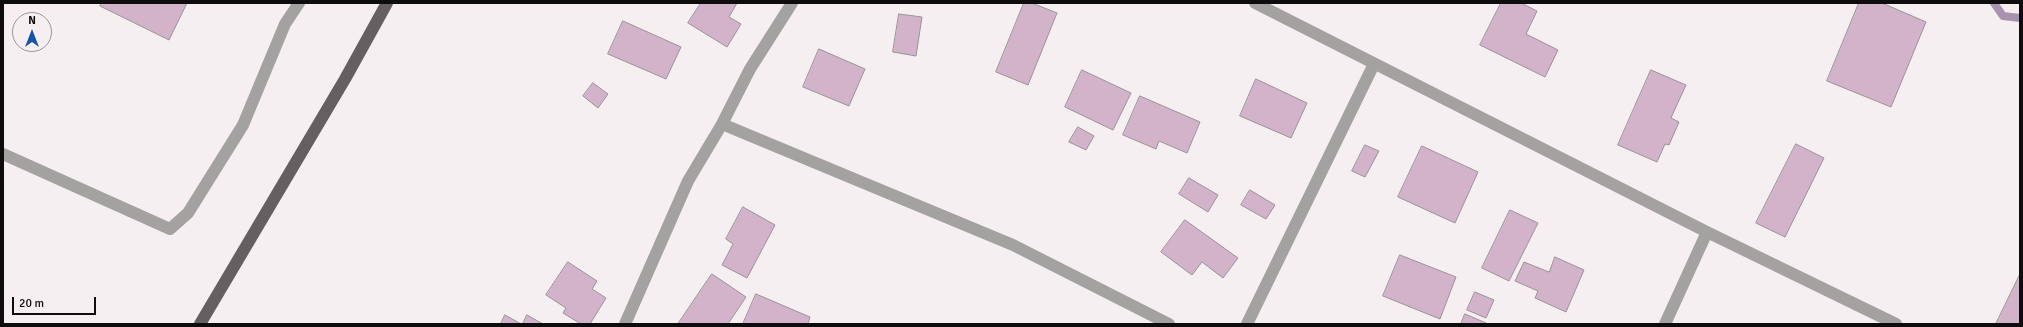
<!DOCTYPE html>
<style>
body{margin:0}
#map{position:relative;width:2023px;height:327px;overflow:hidden;background:#f6eff2;font-family:Signika,sans-serif}
canvas{display:block}
.frame{position:absolute;inset:0;border:4px solid #0e0c0d;pointer-events:none}
.north{position:absolute;left:12px;top:12px;width:40px;height:40px;box-sizing:border-box;background:#f6eff2;border:1px solid #999496;border-radius:50%;rotate:0deg;font-size:11px;font-weight:700;line-height:16px;text-align:center;color:#0e0c0d}
.north::after{content:'';display:block;margin:auto;width:14px;height:18px;background:#1a53a5;clip-path:polygon(50% 0,100% 100%,50% 72%,0 100%)}
.scale{position:absolute;left:12px;top:297px;width:84px;height:18px;box-sizing:border-box;border:2px solid #0e0c0d;border-top:0;padding-left:5px;font-size:12px;line-height:14px;white-space:nowrap;color:#0e0c0d;-webkit-text-stroke:3px #f6eff2;paint-order:stroke}
</style>
<div id="map">
<canvas width="2023" height="327"></canvas>
<div class="frame"></div>
<div class="north">N</div>
<div class="scale">20 m</div>
</div>
<script>
const ctx = document.querySelector('canvas').getContext('2d');
ctx.lineJoin = 'round';
function stroke(path, color, width, dash) { ctx.strokeStyle = color; ctx.lineWidth = width; ctx.lineCap = dash ? 'butt' : 'round'; ctx.setLineDash(dash || []); ctx.stroke(path); }
function fill(path, color) { ctx.fillStyle = color; ctx.fill(path, 'evenodd'); }
const stream = new Path2D(`
 M1994,3L2003,16L2020,18`);
const building = new Path2D(`
 M102,3H187L169,40L100,6Z
 M701,3H737L729,17L741,24L727,47L688,23Z
 M1024,3H1032L1057,13L1028,85L996,72Z
 M1501,3H1521L1537,11L1526,34L1558,50L1545,77L1480,45Z
 M1859,3H1882L1926,22L1891,107L1827,81Z
 M899,14L922,17L916,56L893,52Z
 M623,21L681,47L666,79L608,54Z
 M819,49L865,69L849,106L803,87Z
 M1082,70L1131,93L1113,130L1065,107Z
 M1651,70L1686,85L1671,118L1679,122L1669,145L1665,144L1657,162L1618,145Z
 M1256,79L1307,103L1291,138L1240,116Z
 M593,83L608,94L598,108L583,96Z
 M1140,96L1200,122L1187,153L1159,141L1156,149L1123,135Z
 M1078,127L1094,136L1086,150L1069,142Z
 M1796,144L1824,158L1785,237L1756,223Z
 M1365,145L1379,151L1365,177L1352,171Z
 M1422,146L1478,172L1455,223L1398,197Z
 M1189,178L1218,195L1208,212L1179,194Z
 M1250,190L1275,205L1266,219L1241,205Z
 M743,207L775,225L747,278L722,265L733,244L726,239Z
 M1510,210L1538,223L1509,281L1482,268Z
 M1185,220L1238,258L1223,278L1202,262L1192,275L1161,252Z
 M1400,255L1456,277L1440,319L1383,296Z
 M1555,257L1584,270L1566,312L1535,298L1538,291L1515,281L1524,262L1549,272Z
 M568,262L597,281L592,289L606,298L590,324H581L563,313L566,308L546,295Z
 M712,274L746,297L728,324H678Z
 M2020,274V324H1996Z
 M1475,292L1494,300L1486,318L1467,310Z
 M756,294L810,317L808,324H743Z
 M1465,314L1486,323V324H1461Z
 M505,315L521,324H501Z
 M527,315L543,324H523Z`);
const minor = new Path2D(`
 M1255,3L1707,232L1896,324
 M722,124L1013,245L1169,324
 M3,154L170,229L188,213L243,125L285,24L299,3
 M625,324L688,181L722,124L750,69L792,3
 M1247,324L1374,64
 M1665,324L1707,232`);
const major = new Path2D(`
 M200,324L345,79L387,3`);
stroke(stream, '#a792af', 8);
fill(building, '#d3b3ca');
stroke(building, '#989397', 1);
stroke(minor, '#a4a1a1', 12);
stroke(major, '#645f60', 12);
</script>
